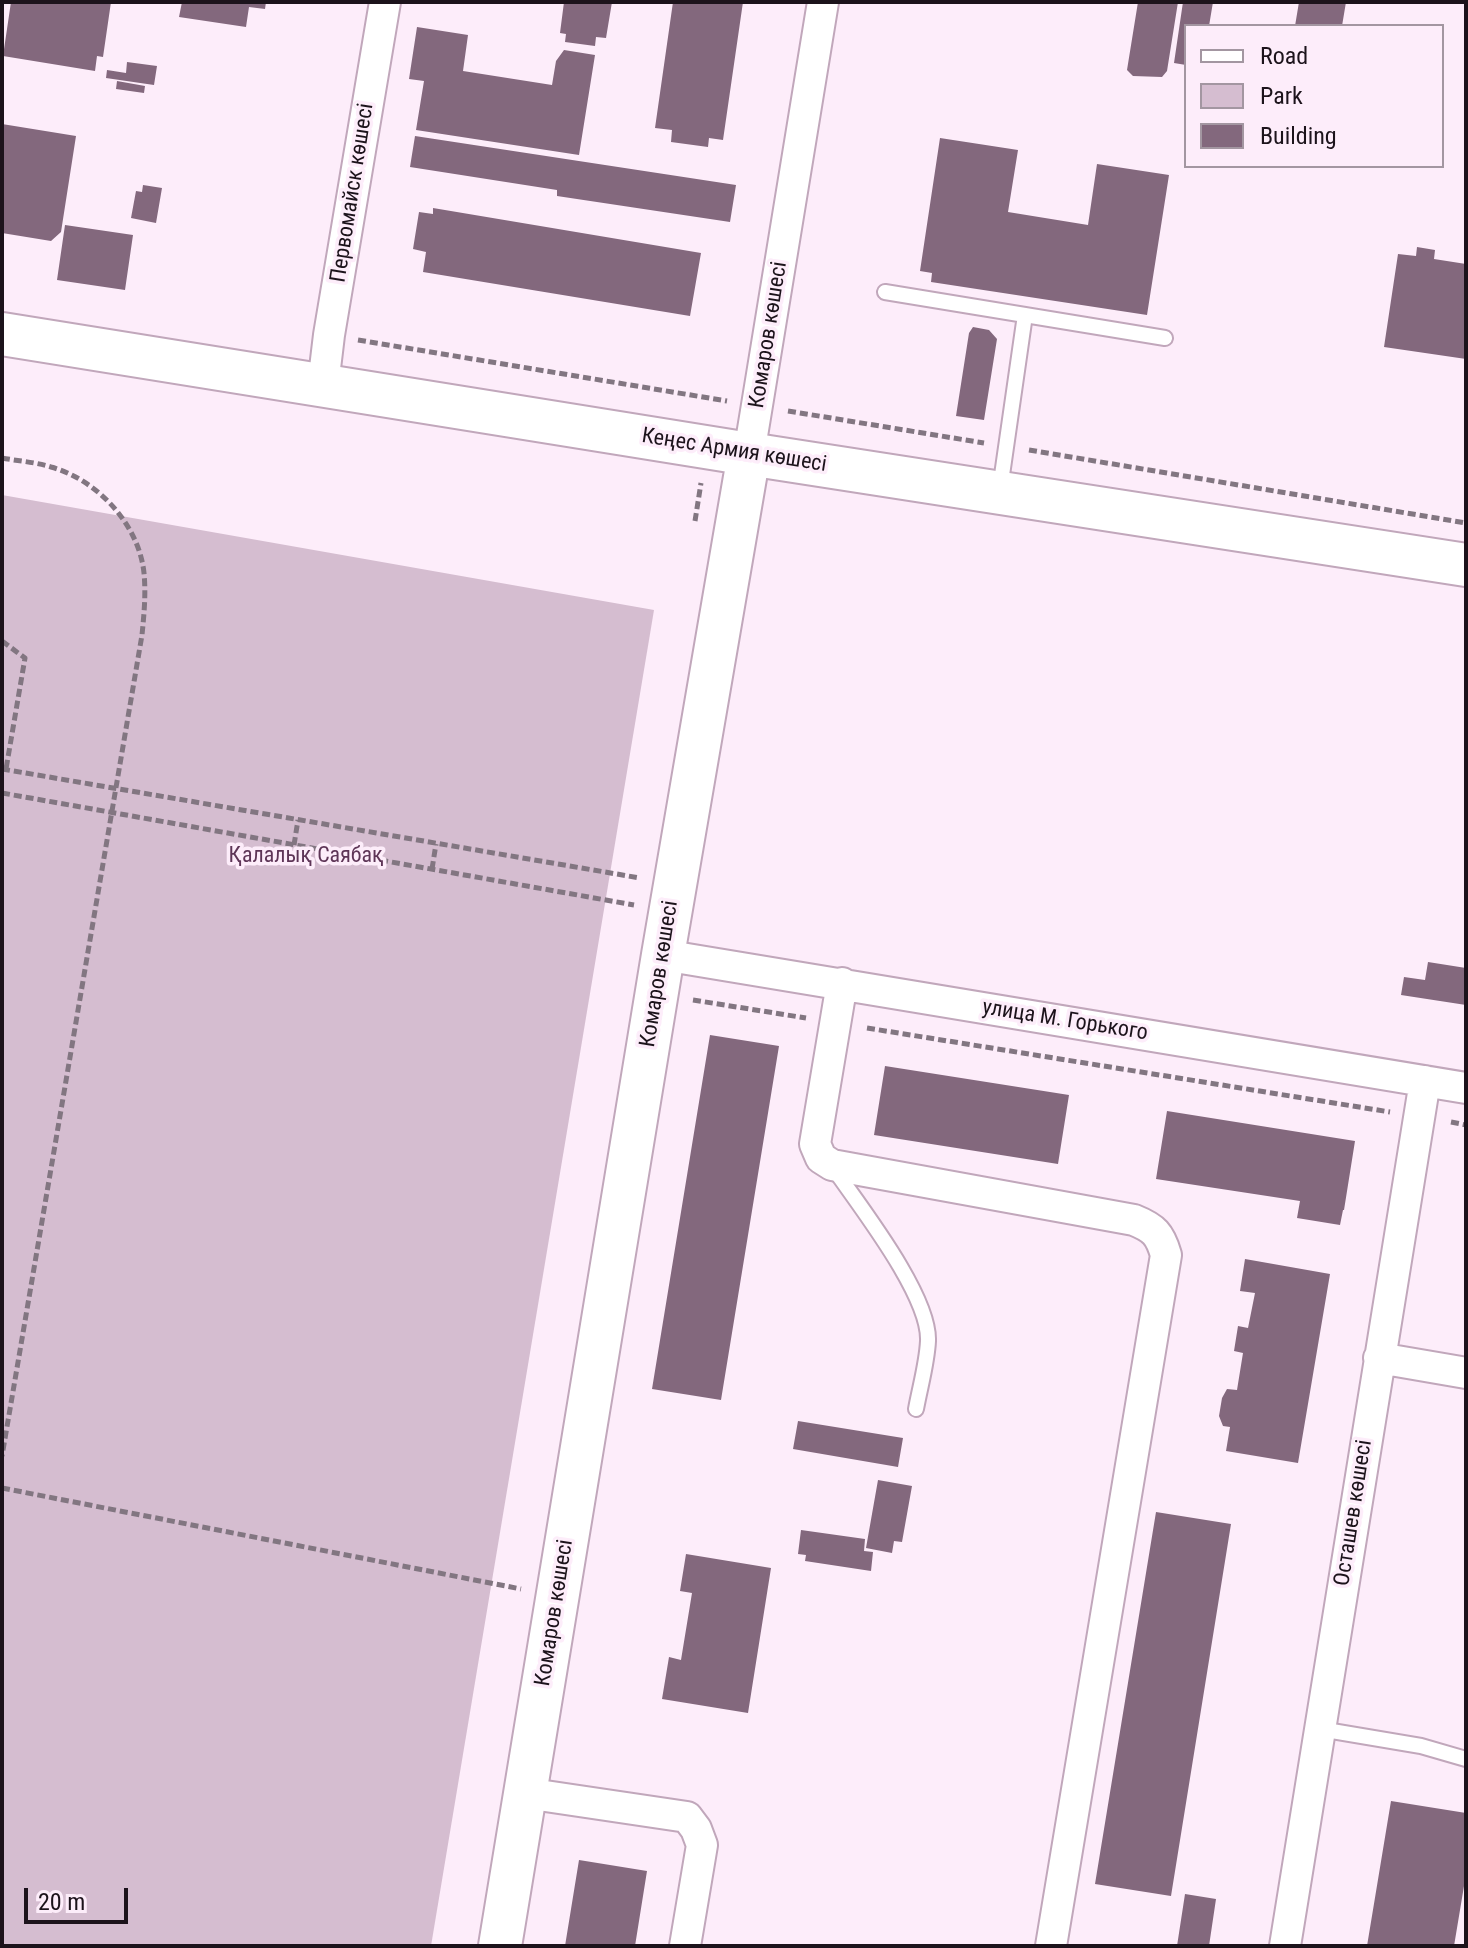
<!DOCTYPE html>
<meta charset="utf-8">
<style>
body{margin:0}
#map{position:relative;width:1468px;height:1948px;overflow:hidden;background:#fdedfa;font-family:"Roboto Condensed",sans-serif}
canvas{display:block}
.frame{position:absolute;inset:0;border:4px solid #1c131b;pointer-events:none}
.legend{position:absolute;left:1184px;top:24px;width:260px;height:144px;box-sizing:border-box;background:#fdedfa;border:2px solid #a396a1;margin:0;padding:10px 14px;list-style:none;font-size:24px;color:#1c131b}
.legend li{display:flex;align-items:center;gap:16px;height:40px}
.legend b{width:40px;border:2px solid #a396a1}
.scale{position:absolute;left:24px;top:1888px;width:104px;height:36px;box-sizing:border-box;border:4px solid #1c131b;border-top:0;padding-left:10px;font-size:24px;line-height:28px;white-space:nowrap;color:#1c131b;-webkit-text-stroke:6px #fdedfa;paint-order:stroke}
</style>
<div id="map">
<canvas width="1468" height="1948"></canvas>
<div class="frame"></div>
<ul class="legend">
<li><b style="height:10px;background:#fff"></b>Road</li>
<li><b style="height:22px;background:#d5bdd0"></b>Park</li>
<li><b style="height:22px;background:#83687d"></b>Building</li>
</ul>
<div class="scale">20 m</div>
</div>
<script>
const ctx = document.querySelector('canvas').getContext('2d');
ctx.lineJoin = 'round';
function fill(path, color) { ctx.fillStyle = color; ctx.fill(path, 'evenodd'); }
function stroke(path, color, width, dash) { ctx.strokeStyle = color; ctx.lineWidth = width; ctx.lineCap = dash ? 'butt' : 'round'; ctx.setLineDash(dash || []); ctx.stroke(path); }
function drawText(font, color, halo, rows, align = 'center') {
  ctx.font = font + ' "Roboto Condensed",sans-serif'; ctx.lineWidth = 7; ctx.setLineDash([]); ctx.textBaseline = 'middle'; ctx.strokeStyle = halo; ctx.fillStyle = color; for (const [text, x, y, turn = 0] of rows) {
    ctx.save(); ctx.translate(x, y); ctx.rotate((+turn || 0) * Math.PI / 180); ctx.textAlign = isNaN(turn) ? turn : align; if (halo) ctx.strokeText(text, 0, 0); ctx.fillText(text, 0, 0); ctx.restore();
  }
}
const green = new Path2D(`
 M2,495L654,610L431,1946H2Z`);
const building = new Path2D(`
 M11,2H111L103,57L97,56L95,71L3,56Z
 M182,2H266L265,9L249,7L246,27L179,17Z
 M564,2H612L606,38L596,37L595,46L565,42L566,34L560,33Z
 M673,2H743L723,140L709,138L708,147L671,142L672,130L655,128Z
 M1138,2H1178L1167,71L1162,77L1133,76L1127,70Z
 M1183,2H1213L1209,26H1186V65L1174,63Z
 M1299,2H1346L1342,26H1295Z
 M417,27L468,35L463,71L552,85L556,61L564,50L595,55L579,155L416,130L424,81L409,79Z
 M127,62L157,66L154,85L106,78L107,70L126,73Z
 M117,81L145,86L144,93L116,89Z
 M2,124L76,136L61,232L51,241L2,233Z
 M415,136L736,185L730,222L557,196V190L410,167Z
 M940,138L1018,150L1008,212L1088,225L1097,164L1169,175L1147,315L931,282L932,273L920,271Z
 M143,185L162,188L156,223L131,218L136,191L142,192Z
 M433,208L701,253L690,316L423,272L426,252L413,249L419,212L433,214Z
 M65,225L133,235L125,290L57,280Z
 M1417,247L1435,250L1434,259L1466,264V359L1384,347L1398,254L1416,256Z
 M973,327L989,330L997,339L984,420L956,416L969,333Z
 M1428,962L1466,968V1005L1401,995L1404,977L1425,980Z
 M710,1035L779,1046L721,1400L652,1389Z
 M885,1066L1069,1095L1058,1164L874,1135Z
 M1167,1111L1355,1141L1344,1210H1343L1340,1225L1297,1218L1300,1201L1156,1179Z
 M1245,1259L1330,1274L1298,1463L1226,1451L1230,1427L1223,1426L1219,1416L1222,1398L1227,1389L1237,1390L1243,1353L1234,1351L1238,1326L1248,1328L1255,1293L1240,1291Z
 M798,1421L903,1438L898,1467L793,1449Z
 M878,1480L912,1486L902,1542L894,1541L892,1553L866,1548Z
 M1156,1512L1231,1524L1171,1896L1095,1884Z
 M801,1530L865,1539L864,1551L873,1552L871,1571L805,1561L806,1555L798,1554Z
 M686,1554L771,1568L748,1713L662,1699L669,1657L681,1660L692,1593L680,1591Z
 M1391,1801L1466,1813V1874L1454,1946H1367Z
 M579,1860L647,1871L635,1946H565Z
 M1185,1894L1216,1899L1209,1946H1177Z`);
const path = new Path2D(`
 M358,340L727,401
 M788,411L984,443
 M1029,450L1466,523
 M2,458C18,461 35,462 51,467C98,480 139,525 144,573C146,594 144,615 142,635L2,1456
 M695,521L701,483
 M2,641L25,658L6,769
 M2,769L640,878
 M2,793L634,905
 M294,845L298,820
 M432,869L436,844
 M693,1000L806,1018
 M867,1028L1390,1112
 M1451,1122L1466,1125
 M2,1488L521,1589`);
const lane = new Path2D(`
 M885,292L1165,338
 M1000,489L1025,315
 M834,1169C861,1208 930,1296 928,1341C927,1363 920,1387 916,1409
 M1320,1729L1421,1746L1466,1759`);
const street = new Path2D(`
 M323,385L329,335L385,2
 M749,454L823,2
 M663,955L1466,1088
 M842,983L815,1144L821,1158L832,1165L1134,1220C1154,1228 1160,1234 1166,1255L1051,1946
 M1379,1358L1466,1373
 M525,1793L687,1817L696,1829L702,1845L685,1946
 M1285,1946L1425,1081`);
const secondary = new Path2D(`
 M2,334L749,454L1466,565
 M500,1946L663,955L749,454`);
const streetNames = [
 ["Первомайск көшесі",353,193,-81],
 ["Комаров көшесі",769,335,-81],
 ["Кеңес Армия көшесі",734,451,9],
 ["Комаров көшесі",660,974,-81],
 ["улица М. Горького",1065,1021,9],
 ["Осташев көшесі",1354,1513,-81],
 ["Комаров көшесі",555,1613,-81]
];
const parkNames = [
 ["Қалалық Саябақ",306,856]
];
fill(green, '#d5bdd0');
fill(building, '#83687d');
stroke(lane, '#c1a7bb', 18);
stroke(street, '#c1a7bb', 34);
stroke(secondary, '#c1a7bb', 46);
stroke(path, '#827681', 5, [8, 4]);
stroke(lane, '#fff', 14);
stroke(street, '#fff', 30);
stroke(secondary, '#fff', 42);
drawText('22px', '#1c131b', '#fdedfa', streetNames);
drawText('22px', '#5e3557', '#fdedfa', parkNames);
</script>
